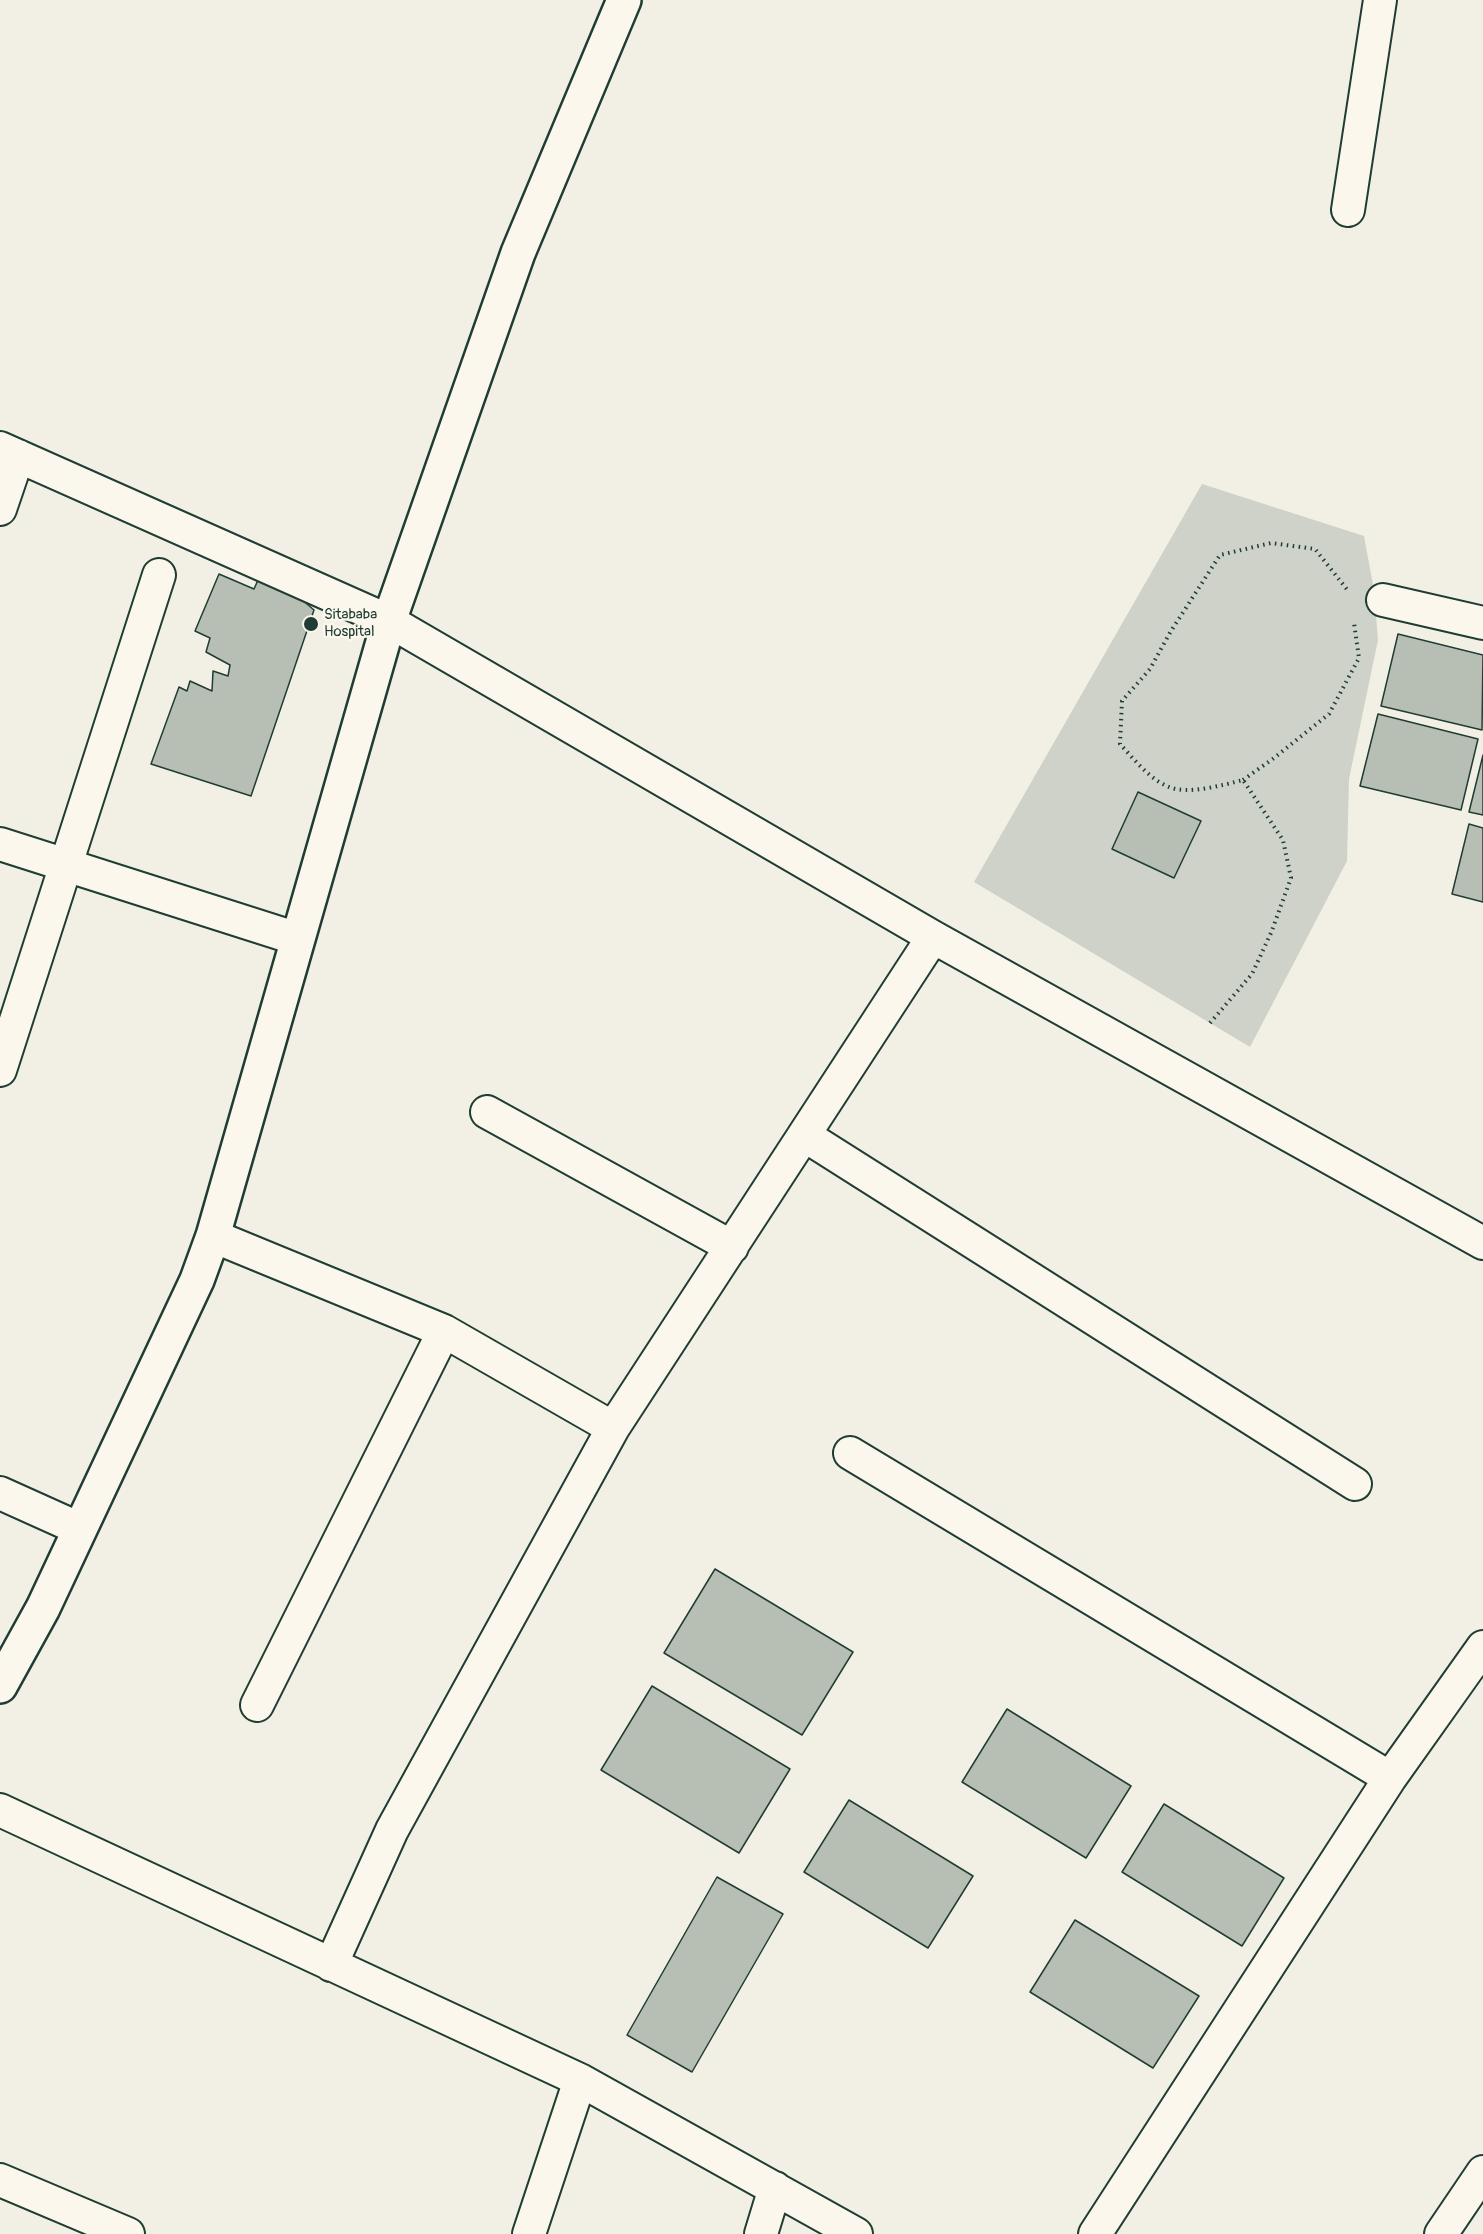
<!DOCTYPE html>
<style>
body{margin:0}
canvas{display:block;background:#f2f0e5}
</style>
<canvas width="1483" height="2234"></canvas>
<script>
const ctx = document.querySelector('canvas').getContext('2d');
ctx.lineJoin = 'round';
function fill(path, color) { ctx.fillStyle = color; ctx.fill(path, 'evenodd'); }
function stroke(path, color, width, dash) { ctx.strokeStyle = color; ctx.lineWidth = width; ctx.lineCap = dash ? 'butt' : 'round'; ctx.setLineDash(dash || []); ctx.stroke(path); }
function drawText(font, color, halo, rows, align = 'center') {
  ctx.font = font + ' Pangolin,sans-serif'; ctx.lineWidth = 5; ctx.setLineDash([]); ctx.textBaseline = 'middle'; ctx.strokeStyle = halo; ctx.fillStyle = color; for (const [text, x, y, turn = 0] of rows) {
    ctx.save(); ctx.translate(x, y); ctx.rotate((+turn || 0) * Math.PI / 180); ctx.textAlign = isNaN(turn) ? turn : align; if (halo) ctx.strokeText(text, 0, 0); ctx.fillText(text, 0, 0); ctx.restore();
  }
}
const green = new Path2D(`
 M1202,484L1364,536L1374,590L1378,640L1349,779L1347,861L1250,1047L974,882Z`);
const building = new Path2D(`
 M219,574L254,589L258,580L293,592L314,610L251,796L151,764L179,687L187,691L190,681L212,691L213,671L228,676L230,665L206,652L210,638L195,631Z
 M1398,634L1483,655L1482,730L1381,706Z
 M1378,714L1478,739L1461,810L1360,786Z
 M1483,755V815L1469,812Z
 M1138,792L1201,821L1174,878L1112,849Z
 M1469,824L1483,828V902L1452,894Z
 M715,1569L853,1652L802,1735L664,1653Z
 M652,1686L790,1769L739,1853L601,1770Z
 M1007,1709L1131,1786L1086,1858L962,1782Z
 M849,1800L973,1876L928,1948L804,1872Z
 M1164,1804L1284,1878L1242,1946L1122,1872Z
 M717,1877L783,1914L692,2072L627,2035Z
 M1075,1920L1199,1996L1153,2068L1030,1992Z`);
const path = new Path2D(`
 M1243,780L1274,758L1329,714L1359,658L1354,623
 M1210,1023L1252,974L1271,933L1291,878L1283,840L1243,780C1223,785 1188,795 1169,787C1149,779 1134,759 1120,744L1122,701L1150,669L1171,631L1220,555L1271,543L1315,549L1349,592`);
const street = new Path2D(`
 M1348,210L1380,0
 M0,448L389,621L933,937L1483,1243
 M0,509L18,456
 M1383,600L1483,623
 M0,844L298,939
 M0,1070L159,575
 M487,1112L732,1247
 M804,1135L1355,1484
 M213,1236L444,1331L613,1428
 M850,1453L1390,1778
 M0,1493L80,1529
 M257,1705L444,1331
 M0,1810L580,2080L856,2234
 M331,1965L392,1830L613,1428L933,937
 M0,2180L128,2234
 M529,2234L580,2080
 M761,2234L775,2188
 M1095,2234L1390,1778L1483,1647
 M1441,2234L1483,2172`);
const secondary = new Path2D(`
 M0,1686L43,1608L197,1280L213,1236L389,621L518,253L624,0`);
const markers = [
 [311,624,8,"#1f3d34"]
];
const poiNames = [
 ["Sitababa",324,615],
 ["Hospital",324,632]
];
fill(green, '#cfd2c8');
fill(building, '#b7beb3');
stroke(building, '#1f3d34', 1.5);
stroke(street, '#1f3d34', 36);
stroke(secondary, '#1f3d34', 38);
stroke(path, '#1f3d34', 4, [1.5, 4.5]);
stroke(street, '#fbf7ec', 32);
stroke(secondary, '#fbf7ec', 33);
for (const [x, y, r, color] of markers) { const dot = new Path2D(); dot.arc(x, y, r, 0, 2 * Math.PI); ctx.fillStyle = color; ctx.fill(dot); stroke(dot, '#fbf7ec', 2); }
drawText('15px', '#1f3d34', '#fbf7ec', poiNames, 'left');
</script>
